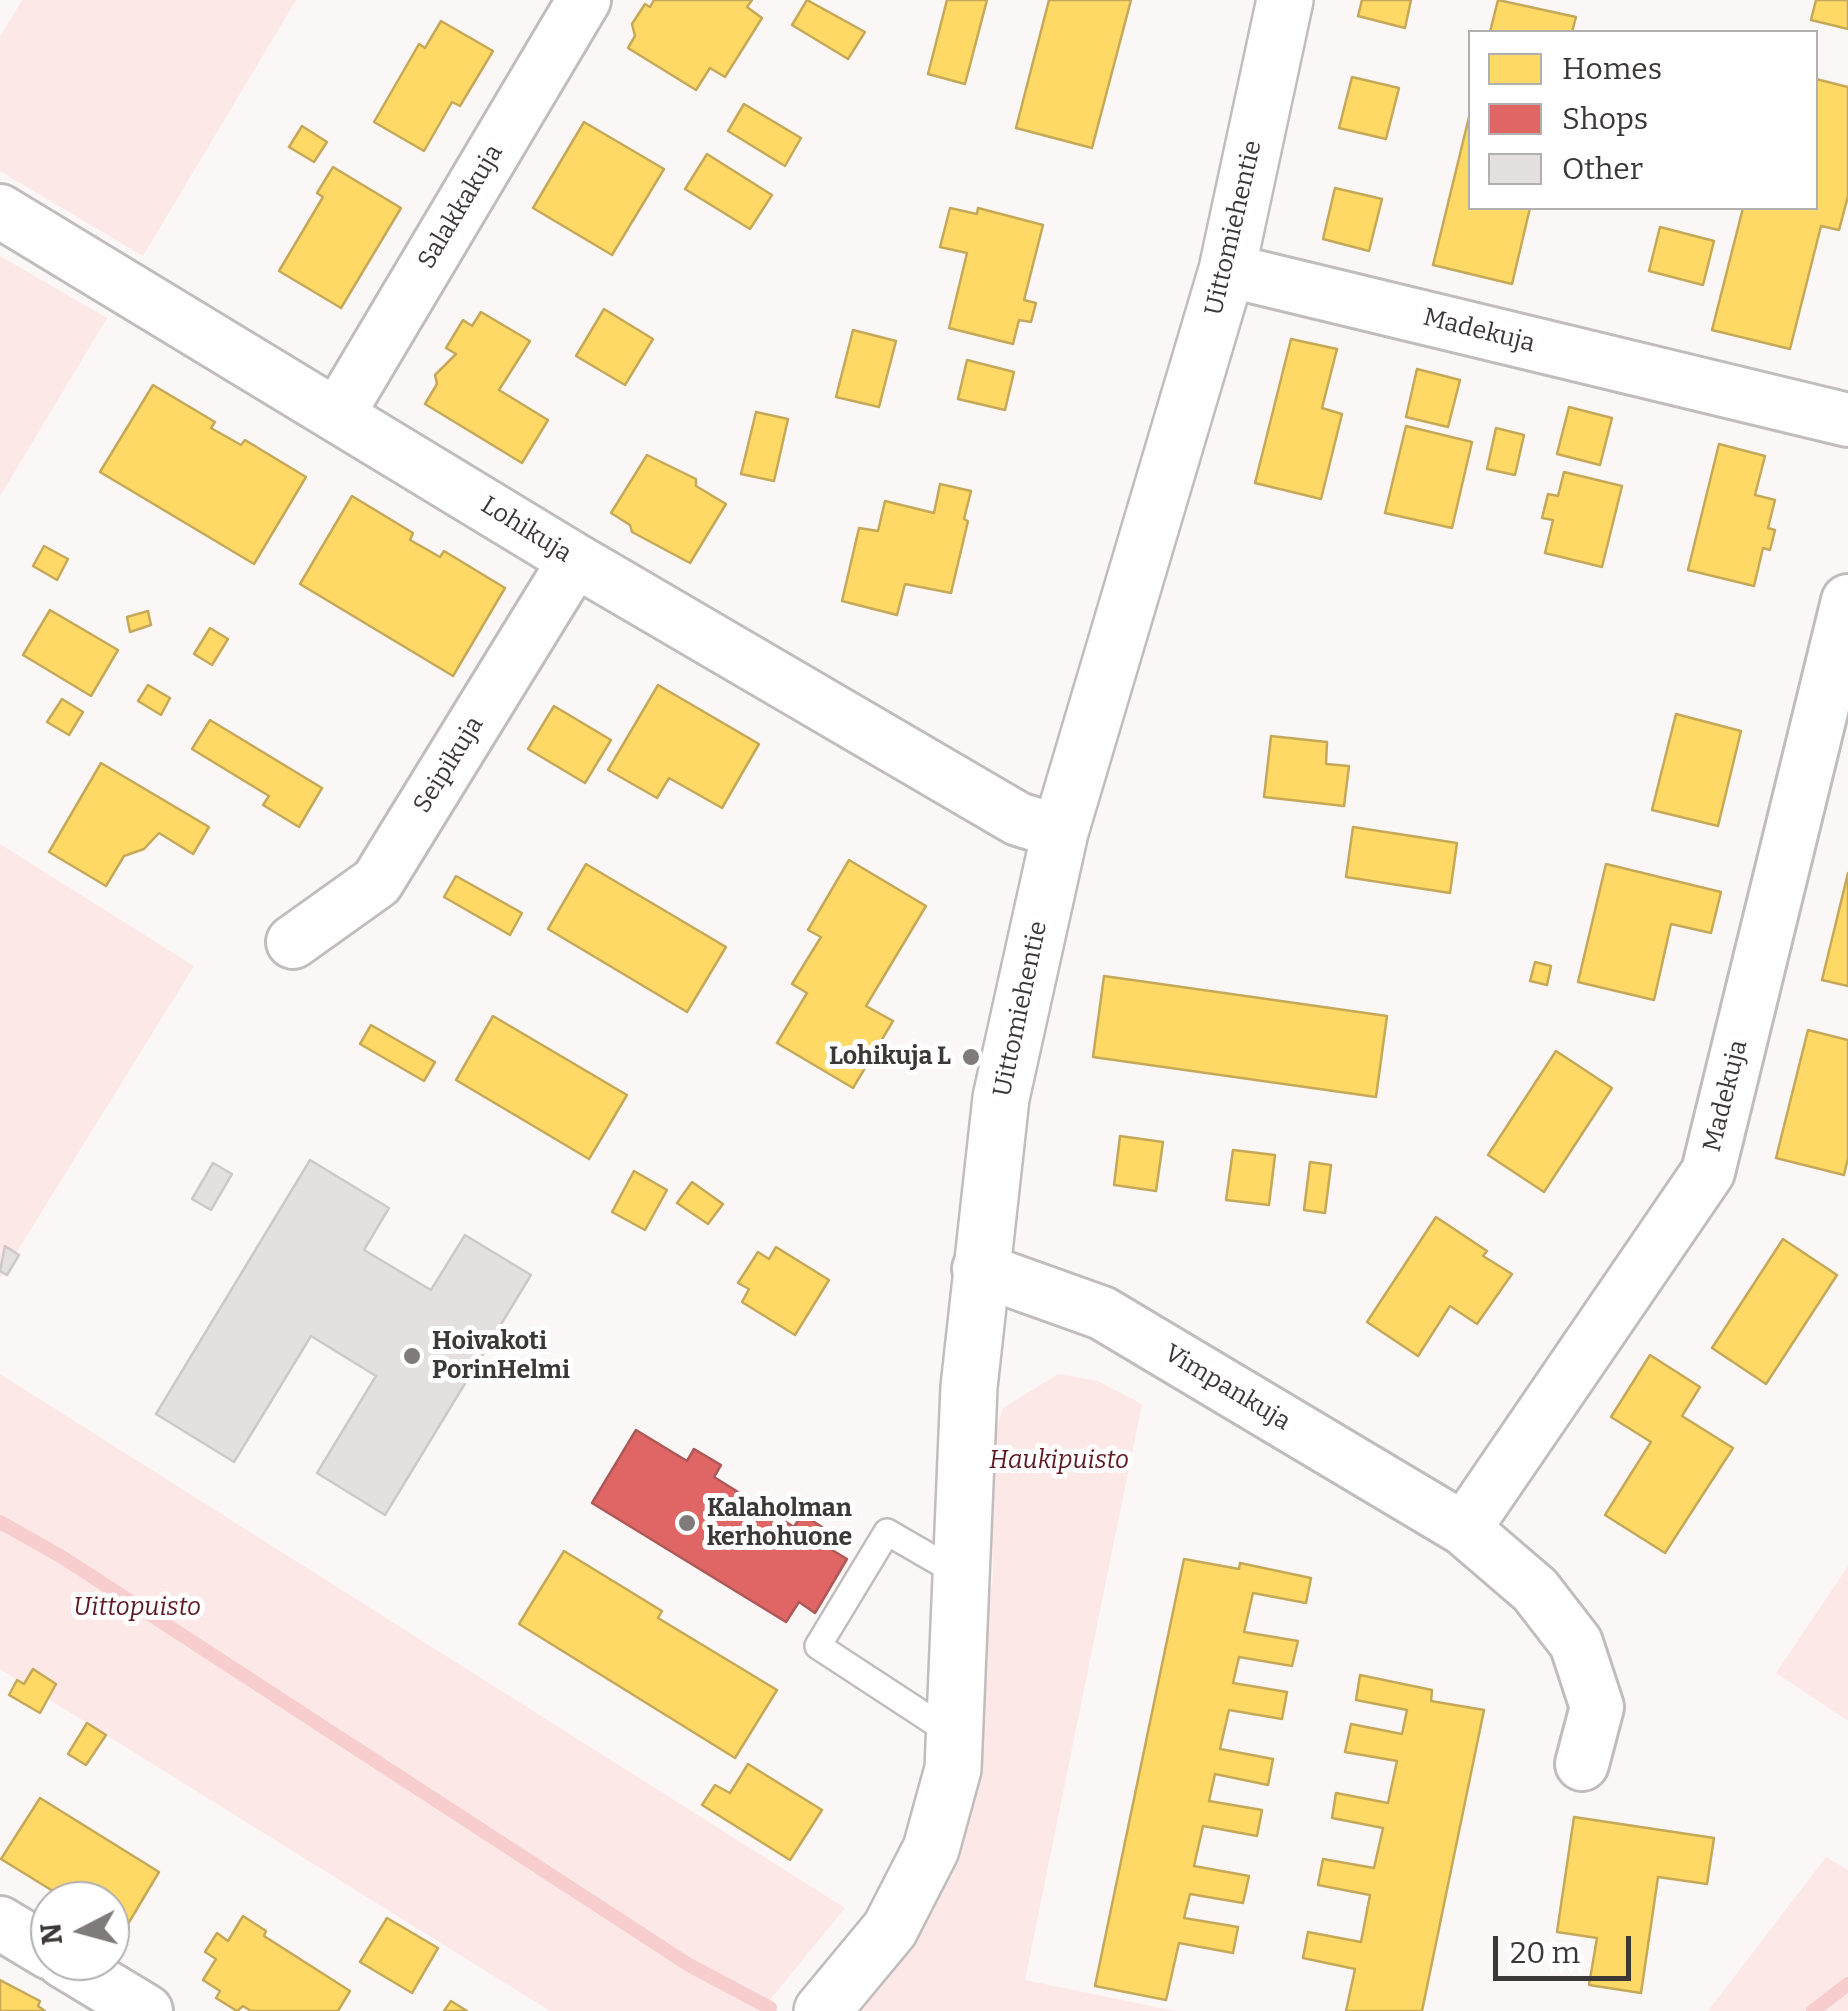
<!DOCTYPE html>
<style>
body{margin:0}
#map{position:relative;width:1848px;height:2011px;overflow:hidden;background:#fcf7f7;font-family:Bitter,serif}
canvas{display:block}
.legend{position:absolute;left:1468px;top:30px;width:350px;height:180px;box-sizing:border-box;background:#fff;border:2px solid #b1afaf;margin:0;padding:12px 18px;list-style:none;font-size:30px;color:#3d3838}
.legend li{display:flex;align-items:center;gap:20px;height:50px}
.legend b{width:50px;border:2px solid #b1afaf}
.north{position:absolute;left:30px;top:1881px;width:100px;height:100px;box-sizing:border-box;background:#fff;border:2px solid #b1afaf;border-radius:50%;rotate:264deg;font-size:28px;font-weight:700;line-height:40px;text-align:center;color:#3d3838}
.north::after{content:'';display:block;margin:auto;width:35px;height:45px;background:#807b7b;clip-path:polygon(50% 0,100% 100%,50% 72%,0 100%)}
.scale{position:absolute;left:1493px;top:1936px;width:138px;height:45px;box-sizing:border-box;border:5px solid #3d3838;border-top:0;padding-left:12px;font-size:30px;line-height:35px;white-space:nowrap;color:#3d3838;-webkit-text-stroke:8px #fff;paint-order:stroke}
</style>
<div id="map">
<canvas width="1848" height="2011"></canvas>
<ul class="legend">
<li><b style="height:28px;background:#ffd966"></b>Homes</li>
<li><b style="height:28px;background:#e06666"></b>Shops</li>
<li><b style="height:28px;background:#e5e0e0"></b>Other</li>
</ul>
<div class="north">N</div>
<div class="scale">20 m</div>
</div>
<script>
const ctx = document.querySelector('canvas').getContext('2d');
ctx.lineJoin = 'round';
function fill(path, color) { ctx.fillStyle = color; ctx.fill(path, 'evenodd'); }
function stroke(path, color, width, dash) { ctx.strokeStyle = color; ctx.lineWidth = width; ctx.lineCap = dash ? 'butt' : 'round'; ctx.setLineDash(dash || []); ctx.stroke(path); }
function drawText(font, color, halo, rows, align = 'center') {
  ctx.font = font + ' Bitter,serif'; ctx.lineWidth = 10; ctx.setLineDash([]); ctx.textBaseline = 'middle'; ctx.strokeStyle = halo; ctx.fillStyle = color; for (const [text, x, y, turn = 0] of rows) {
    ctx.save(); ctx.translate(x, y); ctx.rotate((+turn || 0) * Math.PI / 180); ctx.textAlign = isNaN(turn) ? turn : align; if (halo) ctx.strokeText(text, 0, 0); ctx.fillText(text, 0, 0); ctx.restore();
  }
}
const green = new Path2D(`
 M22,0H296L143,256L0,171V37Z
 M0,256L107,318L0,496Z
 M0,844L194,966L0,1279Z
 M0,1374L845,1908L761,2011H550L0,1669Z
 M1058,1374L1098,1381L1142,1404L1025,1980L1175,2011H858L926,1910L969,1783L993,1573L989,1451L1003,1408Z
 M1848,1566V1721L1776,1673Z
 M1826,1857L1848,1870V2011H1708Z`);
const homes = new Path2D(`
 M654,0H752L747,7L762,18L725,77L710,68L696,90L628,48L635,36L632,24L645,4L650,7Z
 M807,0L865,32L848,59L792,25Z
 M947,0H987L965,84L928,74Z
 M1049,0H1131L1092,148L1016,128Z
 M1362,0H1411L1405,28L1358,16Z
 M1498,0L1576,17L1572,32H1490Z
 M1816,0H1848V29L1811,20Z
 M441,21L493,51L460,106L452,102L424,151L374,122L419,44L425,48Z
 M1352,77L1399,88L1386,139L1339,128Z
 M1816,79L1848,87V196L1839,230L1821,226L1790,349L1712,330L1743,208H1816Z
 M744,104L801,138L785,166L728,131Z
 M1470,113V208H1530L1512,284L1433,265Z
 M584,122L664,169L612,255L533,208Z
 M302,126L327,142L314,162L289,147Z
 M707,154L772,195L750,229L685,189Z
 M333,167L401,208L341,308L279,271L323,197L317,193Z
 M1335,188L1382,199L1369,251L1323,239Z
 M950,208L977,214L978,208L1043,225L1024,300L1036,303L1031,322L1019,320L1013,344L949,328L967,253L940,247Z
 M1660,227L1714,241L1703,285L1649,271Z
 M604,309L653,339L625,385L576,356Z
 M481,312L530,341L499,390L548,420L522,463L425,404L437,384L435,375L456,354L446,348L463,320L472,326Z
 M853,330L896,341L879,407L836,397Z
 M1291,339L1337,349L1322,408L1342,414L1321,499L1255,483Z
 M967,360L1014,372L1005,410L958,399Z
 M1417,369L1460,380L1448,427L1406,417Z
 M153,385L215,422L211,428L241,445L245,440L306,477L254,564L100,472Z
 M1569,407L1612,418L1600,465L1557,454Z
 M756,412L788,419L774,481L741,474Z
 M1406,426L1472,442L1452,528L1385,513Z
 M1496,428L1524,435L1515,475L1487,469Z
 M1719,444L1765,456L1755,495L1775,500L1768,528L1775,530L1770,550L1763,548L1754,586L1688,570Z
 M647,455L696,479V486L726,504L690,563L632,532L630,525L611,513Z
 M1564,472L1622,486L1602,567L1545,553L1553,520L1542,518L1548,494L1558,496Z
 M940,484L971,491L964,519L968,521L951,593L905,584L897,615L842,601L859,528L878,531L885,501L934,513Z
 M352,496L413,533L410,540L440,557L444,551L505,588L453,676L300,584Z
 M44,546L68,559L57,580L33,566Z
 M50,610L118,650L91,696L23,655Z
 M148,611L151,625L130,632L127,617Z
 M210,628L228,639L212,665L194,654Z
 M148,685L170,698L161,715L138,701Z
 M658,685L759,744L722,808L669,778L657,798L608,770Z
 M62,699L83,712L69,735L47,722Z
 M554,706L611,740L585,783L528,749Z
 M1676,714L1741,731L1718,826L1652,810Z
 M210,720L322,788L299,827L263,805L269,796L192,749Z
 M1271,736L1327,742L1326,764L1349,766L1344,806L1264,797Z
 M101,763L209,827L193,854L159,833L144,849L124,856L106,886L49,852Z
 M1353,827L1457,843L1450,893L1346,877Z
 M849,860L926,906L866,1006L893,1021L853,1088L777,1043L807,993L792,984L821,937L808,930Z
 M586,864L726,947L687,1012L548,929Z
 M1606,864L1721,892L1711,933L1671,924L1654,1000L1578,982Z
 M1848,873V986L1822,980Z
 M456,876L522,913L510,935L444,897Z
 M1535,962L1551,966L1547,985L1530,981Z
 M1104,976L1387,1016L1376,1097L1093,1057Z
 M493,1016L627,1095L589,1159L456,1080Z
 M371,1025L435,1062L424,1081L360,1044Z
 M1808,1030L1848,1040V1158L1844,1175L1776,1158Z
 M1556,1051L1612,1088L1544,1192L1488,1155Z
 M1120,1136L1163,1142L1156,1191L1114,1185Z
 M1233,1150L1275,1155L1269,1205L1226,1200Z
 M1310,1162L1331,1165L1325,1213L1304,1210Z
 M634,1171L667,1190L645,1230L612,1212Z
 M692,1182L723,1204L708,1224L677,1203Z
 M1436,1217L1487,1251L1483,1256L1512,1274L1477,1324L1450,1306L1418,1356L1367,1322Z
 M1783,1239L1837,1275L1766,1384L1712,1348Z
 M776,1247L829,1280L795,1335L742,1302L749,1289L738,1283L758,1252L769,1259Z
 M1650,1355L1700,1387L1682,1416L1733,1448L1665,1553L1605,1515L1651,1442L1611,1417Z
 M564,1551L662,1611L658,1618L777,1690L735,1758L519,1624Z
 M1184,1559L1239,1569L1240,1563L1311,1578L1306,1603L1253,1593L1244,1632L1298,1641L1292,1666L1239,1657L1233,1683L1287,1692L1282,1719L1229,1710L1220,1749L1273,1759L1268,1785L1215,1774L1209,1801L1262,1810L1257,1836L1203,1826L1194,1866L1249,1876L1243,1903L1190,1894L1184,1918L1238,1927L1233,1953L1179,1943L1166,2000L1095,1986Z
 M33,1669L56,1684L40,1713L9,1695L17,1680L24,1684Z
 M1360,1675L1432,1690L1431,1701L1484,1710L1422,2011H1346L1355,1969L1303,1958L1308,1932L1361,1942L1370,1895L1318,1885L1323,1859L1374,1868L1383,1828L1332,1818L1336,1793L1388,1803L1397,1761L1345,1752L1351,1724L1402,1734L1407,1710L1356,1700Z
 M87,1723L106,1735L86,1765L68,1754Z
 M748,1764L822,1810L790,1860L702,1805L715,1785L730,1793Z
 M40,1798L159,1872L122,1934L110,1927V1901H69L1,1859Z
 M1574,1817L1714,1838L1707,1884L1658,1877L1641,1993L1589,1985L1597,1938L1557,1932Z
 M243,1916L266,1931L264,1936L350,1991L338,2011H251L243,2006L237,2011L216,1998L220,1991L203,1980L216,1959L205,1952L217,1933L228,1941Z
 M387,1918L438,1948L412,1993L360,1962Z
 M0,1980L40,2001L38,2006L45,2011H0Z
 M451,2001L467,2011H444Z`);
const shops = new Path2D(`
 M636,1430L687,1461L694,1449L721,1465L714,1477L794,1527L802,1514L825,1529L817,1541L847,1559L815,1613L799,1602L786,1622L592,1503Z`);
const stream = new Path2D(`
 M0,1522L62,1557L689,1965L770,2008
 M1813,2011L1848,1984`);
const building = new Path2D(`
 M310,1160L389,1208L364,1250L431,1290L465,1235L531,1275L385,1515L317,1473L376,1376L311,1336L234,1462L156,1414Z
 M213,1163L232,1174L211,1210L192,1199Z
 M5,1246L19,1255L7,1275L0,1271Z`);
const lane = new Path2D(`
 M954,1735L818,1646L887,1532L963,1576`);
const street = new Path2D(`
 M0,211L575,560L1018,819L1060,832
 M1227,270L1848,420
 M338,414L584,0
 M293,942L377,882L575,560
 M979,1269L1102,1313L1464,1529L1535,1590L1576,1643L1597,1707L1582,1764
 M1464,1529L1708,1172L1848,601
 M0,1923L50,1953
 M63,1961L146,2011`);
const secondary = new Path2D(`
 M822,2011L890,1929L931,1849L953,1769L969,1387L1001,1098L1060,832L1227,270L1285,0`);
const markers = [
 [971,1057,10,"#807b7b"],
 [412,1356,10,"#807b7b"],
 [687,1523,10,"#807b7b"]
];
const streetNames = [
 ["Salakkakuja",461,207,-59],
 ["Uittomiehentie",1234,228,-77],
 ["Madekuja",1479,331,14],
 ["Lohikuja",526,530,32],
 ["Seipikuja",449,765,-58],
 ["Uittomiehentie",1021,1009,-78],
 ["Madekuja",1726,1096,-76],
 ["Vimpankuja",1227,1388,31]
];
const poiNames = [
 ["Lohikuja L",951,1057,"right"],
 ["Hoivakoti",432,1342],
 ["PorinHelmi",432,1371],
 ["Kalaholman",707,1509],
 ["kerhohuone",707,1538]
];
const parkNames = [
 ["Haukipuisto",1059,1461],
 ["Uittopuisto",137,1608]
];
fill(green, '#fde8e8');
fill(homes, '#ffd966');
stroke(homes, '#c5a958', 2.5);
fill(shops, '#e06666');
stroke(shops, '#af5858', 2.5);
stroke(stream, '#f7cdcd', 14);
fill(building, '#e5e0e0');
stroke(building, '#cdc9c9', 2.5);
stroke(lane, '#c1bdbd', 30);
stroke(street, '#c1bdbd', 58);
stroke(secondary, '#c1bdbd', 60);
stroke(lane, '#fffefe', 25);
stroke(street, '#fffefe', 52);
stroke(secondary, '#fffefe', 55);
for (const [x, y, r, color] of markers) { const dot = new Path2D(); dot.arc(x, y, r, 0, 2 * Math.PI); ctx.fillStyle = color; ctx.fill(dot); stroke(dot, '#fff', 4); }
drawText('25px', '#3d3838', '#fff', streetNames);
drawText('bold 25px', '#3d3838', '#fff', poiNames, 'left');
drawText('italic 25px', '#5d1a21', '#fff', parkNames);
</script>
